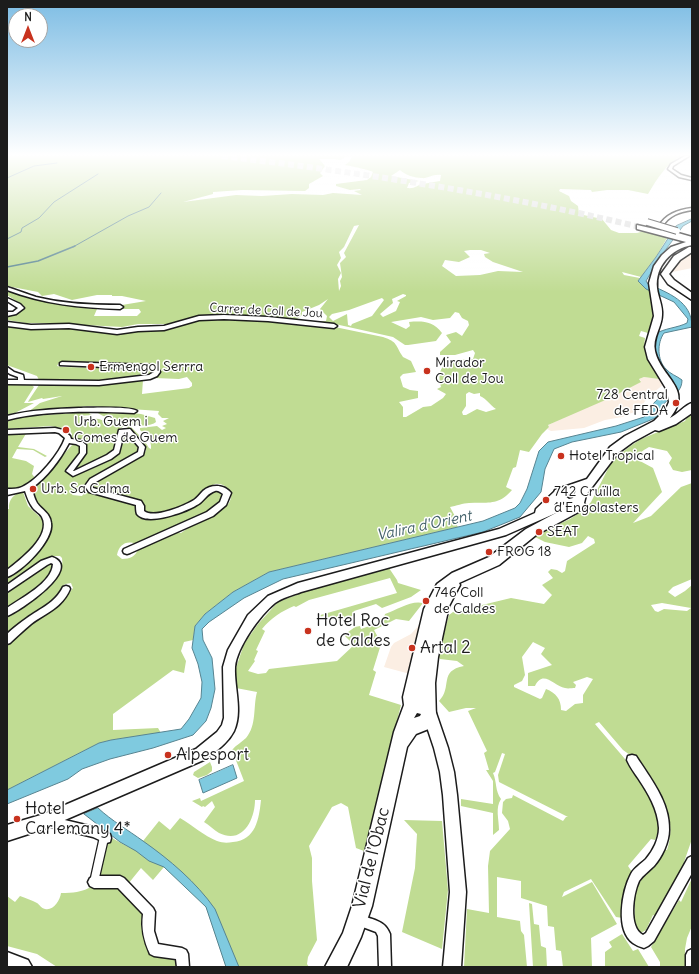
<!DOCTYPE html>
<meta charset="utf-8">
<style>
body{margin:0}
#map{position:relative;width:699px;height:974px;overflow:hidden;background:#fff;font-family:Delius,sans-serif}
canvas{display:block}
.frame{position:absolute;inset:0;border:8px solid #1c1c1c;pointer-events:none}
.north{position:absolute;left:8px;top:8px;width:40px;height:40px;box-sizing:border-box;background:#fff;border:1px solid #a4a4a4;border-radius:50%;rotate:0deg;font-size:11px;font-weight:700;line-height:16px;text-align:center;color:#1c1c1c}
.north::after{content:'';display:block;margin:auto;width:14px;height:18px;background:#c8321e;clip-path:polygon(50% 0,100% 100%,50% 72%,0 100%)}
</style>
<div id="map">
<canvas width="699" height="974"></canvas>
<div class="frame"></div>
<div class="north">N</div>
</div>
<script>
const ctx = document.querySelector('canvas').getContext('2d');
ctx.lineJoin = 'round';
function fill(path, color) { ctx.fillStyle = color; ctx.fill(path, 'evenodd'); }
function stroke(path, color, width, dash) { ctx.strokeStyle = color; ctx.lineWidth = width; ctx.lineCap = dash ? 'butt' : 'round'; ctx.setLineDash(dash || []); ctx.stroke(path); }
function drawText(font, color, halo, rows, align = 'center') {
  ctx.font = font + ' Delius,sans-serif'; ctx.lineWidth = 3; ctx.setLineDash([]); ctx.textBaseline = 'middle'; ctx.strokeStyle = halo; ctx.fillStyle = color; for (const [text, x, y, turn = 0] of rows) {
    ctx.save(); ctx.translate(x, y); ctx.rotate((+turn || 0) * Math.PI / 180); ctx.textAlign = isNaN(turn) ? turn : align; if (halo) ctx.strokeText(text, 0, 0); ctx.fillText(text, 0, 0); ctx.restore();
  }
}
const built = new Path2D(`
 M692,251V268L668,273L675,263Z
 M644,377L660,379L664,384L648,397L639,410L622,417L605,420L584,428L551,431L547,429L549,427L548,425L641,381L639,379Z
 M422,622L410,674L384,667L391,647L394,643L411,634Z`);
const green = new Path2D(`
 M7,156H347L340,160L334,159H319L325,166L320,173L323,176L309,184V188L305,191L242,190L213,192V194L183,202L236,195L262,196L292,194L323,195L333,193L362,195L354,191L361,190L360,189L350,190L336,186V184L367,180L371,177L373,172C370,170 351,166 345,165L350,161L352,156H681C666,164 657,179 648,194L628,190H607L592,192L591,190L560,189L559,191L569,196L571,201L578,206L579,214L602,219L611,230L619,233H637L644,231L667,238L656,257L641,277L622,272L624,275L640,278L638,281L649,290L655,314L648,333L641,331L639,336L645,338C642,359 654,363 659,379L644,377L639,379L641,382L610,398L548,425L549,427L542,434L529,452L520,450L516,467L513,468L506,487L512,490C498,506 488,502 469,503C463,503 456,506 450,507L456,518L454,520L458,527L269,572L233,592L205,614L195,626L193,640L184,642L181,651L186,661L184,673L173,670L113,714V730L158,728L161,733L111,740L99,743L7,790V644L18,633L61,603L73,588L71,583L65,584L61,589L62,591L56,599L7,635V616C23,604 67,581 62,558L60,556H52L7,586V578L18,570L48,534C57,513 39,511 33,495L39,482L73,444L80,446L81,451L66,471L69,474C81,476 114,461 120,449C123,445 122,439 123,434L126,432L139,446V451L89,479L86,483L84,490L76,489L72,495L82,496L85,492L132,504L138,507L139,516L142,518L150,519C166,514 183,511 198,504C206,500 211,487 221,493V500L210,511L204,514L136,544C126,540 119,545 117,555L122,559C130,559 136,556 138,549L175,532L181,533C195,522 213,518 226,506C229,504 231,500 231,496C231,488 222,483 215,484C207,487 203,494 196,499C185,508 167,512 153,515L143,511V503L139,500L92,486L94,482L140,457L146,451C144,441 134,430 124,426L118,430L115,447L111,452L76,471L73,469L84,455L87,444L83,440L72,439V434L69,429L50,426L7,429V419L18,417L87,412L92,415L79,416V417L99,419L107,422L130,426L144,440L149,448L151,449C152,440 146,435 140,430V428L157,426L162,430L166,428L162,426L167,424L163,421L169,418H162L158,414L159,411L89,406L28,412L40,403L62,396L43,399L42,398L28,402L29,400L39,385L89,386L143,380L142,394L189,388L192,386V383L187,377L179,379L155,378L162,370L154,365L70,363C65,362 60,359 57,366L63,367L147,369H151L153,371L148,376L95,381L39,380L37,376L7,365V325L66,327L115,333L146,329L165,330L191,321L233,319L330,326L383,337C398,342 395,345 403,357L411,361L416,372L403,374L400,377L403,387L410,390L418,391V398L399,402L403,407V417H406L423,407L431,406L443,398L446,394L437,389L441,387C434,361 453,360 473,359L475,353L473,350L455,355H440V352L451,342L446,335L456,332L462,336L469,325L468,321L462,318L459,313L455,312L450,318L433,320L421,317L391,322L406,329L410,326L409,322C423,321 433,321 442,333L436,341L408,345H405L393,337L335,324L199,317L171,324H138L122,327L67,324L66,323H26L7,320V315L22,311L24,306L7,295V290C36,301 66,307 97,309L94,316H137L141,312L139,309H120L122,305L146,301L122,296H112V295H97L72,300L54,294L42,296L38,292L7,286ZM400,170C405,175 415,178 422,178C427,179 432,174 441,175L440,181C434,182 428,183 423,184C416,185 416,189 407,188L409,183L419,181L391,176ZM359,225L344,253L346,257L340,263L342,277L340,281L341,286L339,291L338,279L341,273L337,265L341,258L339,252L344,247L354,226ZM470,250H481L490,253L484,254L485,257L493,262L523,272L498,271L480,275L456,276L442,266L445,260L459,262L470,257L464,251ZM403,294L406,295V296L397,301L400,302L396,311L383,317L380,314L393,303L392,299ZM382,298L384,300L372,316L352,324L351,326L348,325L347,314L333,321L329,317L332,314L349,310ZM328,299L320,309L327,316L326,321L303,322L297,319L302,315V312L319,305ZM469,392L474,394L480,393V396C487,399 490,405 496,409L486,412L477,409L466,415H463L462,412L466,406V394Z
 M7,384H31L34,387L24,403H34L15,413L7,415Z
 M692,409V470L682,472L673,470L669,463L672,458L667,451L649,447C642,451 638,453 640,461L653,468L662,492L633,523L651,516L681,487L692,483V579L673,587L668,592L675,597L685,591L692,585V839L684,862L687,864L677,882L655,916L653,915L646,930L641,933L637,931L634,927L635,904H634C636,875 652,872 665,849L667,850C679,817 657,785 639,759L637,760L623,750L599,722L595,724C618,752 650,782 658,819C660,826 658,834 655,840L651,839L628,866L632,872L627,882L623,918L616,917L591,879L564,892L562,897L592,882L617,924L591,938L592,967H563L561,951L556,950L554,927L548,926L547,906L521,898V881L497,877V917L520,921L521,931L524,935L527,967H464L467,909L489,913L488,866L490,851L510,829L508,821L502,813L503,802L506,799L512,798L513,795L563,821L566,817H568L499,782L498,775L505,754L502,753L495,772L493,773C497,782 495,791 501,799C495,808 499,819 499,830L493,835V813L461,806V799L493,804V781L486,770H489L484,753L487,751L468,711L476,708H466L449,712L439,701C453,687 438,671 464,666L457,661L440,659L438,655L449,615L453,612L511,598L544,604L552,595L542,585L553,578L548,572L551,569L557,570L562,573L565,571L567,561L595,543L594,539L588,536L582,543L569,547L545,542L533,536L570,519L585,509L591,502L612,461L619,455L629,447L641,439L685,421ZM662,603L691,608L687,611L664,609L658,612L655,611L651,605ZM533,642L545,648L541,654L552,665L528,673V686H535C543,669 554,686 565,688C568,689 572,688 575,688L576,685L573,682L587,677L593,679L583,695V703L575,704L566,711L561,710C561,699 556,693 546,689L542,698L540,699L514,687V685L522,681L525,675L522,657Z
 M102,410L141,414L155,418L156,422C147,431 107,420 98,413Z
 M27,432L18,447L34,449L47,456L45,457L33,450L17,449L12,458L26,461L34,466L32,474L35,478L24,487L7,490V434Z
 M23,492L28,506L43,520C48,539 21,560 7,571V509H9C8,500 14,493 23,492Z
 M47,564H52L54,566C45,586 25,596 7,609V593Z
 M389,568L397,580L398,583L421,590L411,597L382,608L376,604L354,611L355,615L339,621L324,616L317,618V616L397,593L390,578L309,600L296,607L294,606C282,611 271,618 262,629L265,631L256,650L258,651L254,660L255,661L248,671L258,674L266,673L269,669L337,661L354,645L344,635L355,627L360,626L361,629L383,621L385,614C397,610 411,600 423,603L409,621L396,619L374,630L380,641H382L373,670L376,672L369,695L401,705L364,851L356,848L348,807L341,803L332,807L309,846L312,858V881L317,940L308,957L307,964L309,967H226L206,907L164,867L153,880L141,868L124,889L146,915L144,941L150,953L179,957L181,967H57L37,954L7,946V896L15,902L20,896C25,898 32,900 37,903C40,905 41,908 45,909C53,911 60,901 61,893C112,893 91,869 110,837L132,849L120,842L85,814L98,808L109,819L143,841L159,821L170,830L180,818C192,825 204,836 217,841C223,843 227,843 233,842C256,840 259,819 261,800H255C255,819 243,845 219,833C214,830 209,825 204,822L215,807L212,801L205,807L203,806L202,807L192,801L200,798L201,801L244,781L232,750C236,745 242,742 246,738C257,725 253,706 257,692L236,688V668L244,644L258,624L278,602L304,592Z
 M210,762L212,767V771L207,775L198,778L193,775L194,772Z
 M404,820L442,821L448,890L442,949L402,932L415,868L417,834Z
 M692,878V926L687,938L685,949V967H660V962L651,947L679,900L681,902Z
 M529,903L532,904L534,924L539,925L541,946L546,948L547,967H533Z
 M622,934L633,951L638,949L649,967H605V952L612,947L609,942Z`);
const water = new Path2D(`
 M692,219V221L683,226L659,259L646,281L648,284C668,293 692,301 692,327L664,333C657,343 657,360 666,369C670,374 677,376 682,380C682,398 660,397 658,417L621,432L572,442L554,449L545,469L541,492L520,517L483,532L283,579L244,598L209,622L202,629L203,640L212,658L215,689L211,708L206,721L193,735L153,748L110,759L82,769L68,779L7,804V790L99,743L111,740L181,729L189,719L201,698L202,682L198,664L192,648L195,626L205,614L233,592L269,572L483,521L515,508L520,503L527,489L539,451L548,442L616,426L644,417C649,413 649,408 653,404C660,396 668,391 673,381C670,377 666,374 662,370C653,360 654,346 655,334C665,328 677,328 687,323L688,319L674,302L646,289L638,281L656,257L676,226Z
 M233,765L237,778L203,793L199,780Z
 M98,808C112,821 128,830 143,841C170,860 196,882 215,909L239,967H226L206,907L164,867L149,861L136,851L120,842L84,814Z`);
const streamFar1 = new Path2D(`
 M7,178L34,166L57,163
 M7,239L21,232L22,228L39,218L54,202L98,174
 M73,247L128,216L149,207L161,193`);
const stream = new Path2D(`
 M7,267L38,261L75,246`);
const trunkTunnel = new Path2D(`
 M222,156C363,173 502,194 640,227`);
const pedestrian = new Path2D(`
 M106,834L109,835L110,838L107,843L98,882L97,885L94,886L91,885L90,882L99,841C100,837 102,835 106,834Z`);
const minor = new Path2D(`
 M685,156H689L673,166L672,169L681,175L692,178V180L679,177L668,169L671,164Z
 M692,208V210C680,212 669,215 662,227L664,229L692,237V239L662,231L658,227C666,214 677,210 692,208Z
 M7,287C17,290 26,294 36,297C64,304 92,305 120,305L123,307L120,309C81,308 44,304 7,290Z
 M7,298L20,304L24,308L16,314L7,316V312H13L18,308L7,301Z
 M224,315L268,317L334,324L337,326L334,328L268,321L224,319L199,320L164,330L138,331L117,334L69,328L31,329L7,326V322L31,325L69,324L117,330L138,327L164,326L199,316Z
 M62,362L151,365L158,368L160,372L157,376L150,379L99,385L7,384V380H18V377L10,374L7,372V367L14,372L23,375L24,380L99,381L149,375L154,372L153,370L150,369L60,365V363Z
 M79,408C90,408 130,406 137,411L134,413C95,411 45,410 7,420V416C30,410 55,409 79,408Z
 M55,428L63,430L70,436L71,439L80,440L86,445V453L73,471H74L107,455L114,450L119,430L130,429L145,447L143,455L94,483L92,486L93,488L141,501L144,506V511C154,519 184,506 194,500C197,498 200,494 203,491C211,484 224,484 231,493L226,505L213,516L130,553L127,554L124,553L123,551L124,549L207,512L220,502L223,494C220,492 218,490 215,491C208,493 205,499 200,503C189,511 147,527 137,514C136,512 136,507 136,505L89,492L85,486L90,479L138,452L139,447L126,432L124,433L119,453L111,459L73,476L66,471L80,453V446L76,444L69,443C60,460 47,477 32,488C33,493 34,498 37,503C42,510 50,513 51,523C54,540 22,572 7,577V570C20,560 52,536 42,517C40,513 35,511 33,508C29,503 27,497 25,491L7,495V489C12,489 18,489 22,487C38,480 60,453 65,438L59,433L55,432L7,434V430Z
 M52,557C84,568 20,611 7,616V608C21,598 52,583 53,564L51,563L47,565L7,592V585L41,561Z
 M66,586L69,587L70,589C62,608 47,612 31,624C24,630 17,636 10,643L7,644V634C13,628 20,623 27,618C41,608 55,603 63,587Z
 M632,755L636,756C650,778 670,802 669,830C669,842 662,857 654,866C649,871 643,875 639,881C633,894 628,927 643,935L646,933L688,858L692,856V873L654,941L648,946L644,948C640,947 636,945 633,943C615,930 622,891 631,874C634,868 641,864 646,859C653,851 659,839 659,828C658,809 648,793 638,778C634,772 630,767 627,760L628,756Z
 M48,816L94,827L110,834L111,838L110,842L106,843L93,837L48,826L44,825L43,821L44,817Z
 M94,876H120L124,878L153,908L155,912L154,931L158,944L182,948L186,950L188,954L189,967H177L176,959L154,956L150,954C144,941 141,929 143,914L118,888H94L90,886L88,882L90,878Z
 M364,916C376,921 385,921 390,934L391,967H379L378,936L376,932L360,926L358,922L360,918Z
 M692,949V967H686V955L688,951Z`);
const secondary = new Path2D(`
 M559,490L563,491L564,494L554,505L568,499L572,500L573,503L572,506L506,535L301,592C293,595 282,598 275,603C260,615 237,647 235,667C234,688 243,711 234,731C228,743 216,751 206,759L44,829L7,841V825L44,814L196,749L217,732L222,725L224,718L223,667L228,650L248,615L268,596L298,583L499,529L535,513L536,509L555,491Z
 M430,708L435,710L448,748L454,772L457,795L466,892L461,967H443L450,892L443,795L440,772L434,748L423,715L425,710Z`);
const trunk = new Path2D(`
 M637,225L690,237L692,239V245C671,249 655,266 657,288C658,297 663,306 662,315C662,327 652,338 655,351C661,378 694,389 670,418C678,414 685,405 692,403V413L676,424L659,431L655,430L633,442L618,453L586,495L584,503L586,506L584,509L536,535L499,565L459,583L460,585L449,606L438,657L435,683L436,720L431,728L416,734L407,747L372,906L361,937L347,967H325L343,933L352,906L394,732L404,705L403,697L424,609L437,584L452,573L489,557L526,529L567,507C561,505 556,503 553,497L555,490L587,479L610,447L625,436L654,421L666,409L669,402L667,390L648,359L645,347L654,316L649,283L654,266L662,255L671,247L686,242L637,229ZM576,490L573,498L569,499L565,496ZM417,713L421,714L420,716L414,718Z
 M689,247H692V252L680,260L669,274L674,280L692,293V300L668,284L661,274L674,256Z
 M7,952L28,960L32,967H7Z`);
const trunkBridge = new Path2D(`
 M647,222L677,231`);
const markers = [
 [91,367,4,"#c8321e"],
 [427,371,4,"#c8321e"],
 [676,403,4,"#c8321e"],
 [66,430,4,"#c8321e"],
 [561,456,4,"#c8321e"],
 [33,489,4,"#c8321e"],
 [546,500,4,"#c8321e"],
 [539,532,4,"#c8321e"],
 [489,552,4,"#c8321e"],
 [426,601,4,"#c8321e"],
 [308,631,4,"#c8321e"],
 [412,648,4,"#c8321e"],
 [168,755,4,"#c8321e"],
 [17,819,4,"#c8321e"]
];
const farStreetnames = [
 ["Carrer de Coll de Jou",266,311,3]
];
const poiNames = [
 ["Mirador",435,363],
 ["Coll de Jou",435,379],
 ["Ermengol Serrra",99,367],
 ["728 Central",668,395,"right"],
 ["de FEDA",668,411,"right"],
 ["Urb. Guem i",74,422],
 ["Comes de Guem",74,438],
 ["Hotel Tropical",569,456],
 ["Urb. Sa Calma",41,489],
 ["742 Cruïlla",554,492],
 ["d'Engolasters",554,508],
 ["SEAT",547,532],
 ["FROG 18",497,552],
 ["746 Coll",434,593],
 ["de Caldes",434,609]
];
const waterNames = [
 ["Valira d'Orient",424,526,-12]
];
const nearPoinames = [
 ["Hotel Roc",316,621],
 ["de Caldes",316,641],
 ["Artal 2",420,648],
 ["Alpesport",176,755],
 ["Hotel",25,809],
 ["Carlemany 4*",25,829]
];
const nearStreetnames = [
 ["Vial de l'Obac",372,858,-76]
];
fill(built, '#fbeee3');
fill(green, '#c0dc93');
fill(water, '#7fcadf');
stroke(water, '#578491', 1);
stroke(streamFar1, '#578491', 1);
stroke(stream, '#578491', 1.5);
stroke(trunkTunnel, '#ddd', 6, [6, 3.5]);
stroke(pedestrian, '#1c1c1c', 2.5);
stroke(minor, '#1c1c1c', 3);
stroke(secondary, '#1c1c1c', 3);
stroke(trunk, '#1c1c1c', 3);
fill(pedestrian, '#fff');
fill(minor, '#fff');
fill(secondary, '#fff');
fill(trunk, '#fff');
stroke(trunkBridge, '#1c1c1c', 8, []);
stroke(trunkBridge, '#fff', 6);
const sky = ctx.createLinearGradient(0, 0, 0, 292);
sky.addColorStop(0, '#7ebde4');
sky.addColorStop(0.53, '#fff');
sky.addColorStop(1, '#ffffff00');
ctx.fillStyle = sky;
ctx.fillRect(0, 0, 699, 292);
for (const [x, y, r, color] of markers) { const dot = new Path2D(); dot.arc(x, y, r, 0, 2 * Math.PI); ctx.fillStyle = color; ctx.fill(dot); stroke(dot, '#fff', 1.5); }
drawText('12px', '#1c1c1c', '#fff', farStreetnames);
drawText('14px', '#1c1c1c', '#fff', poiNames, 'left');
drawText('italic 15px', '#44626a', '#fff', waterNames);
drawText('17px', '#1c1c1c', '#fff', nearPoinames, 'left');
drawText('17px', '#1c1c1c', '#fff', nearStreetnames);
</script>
